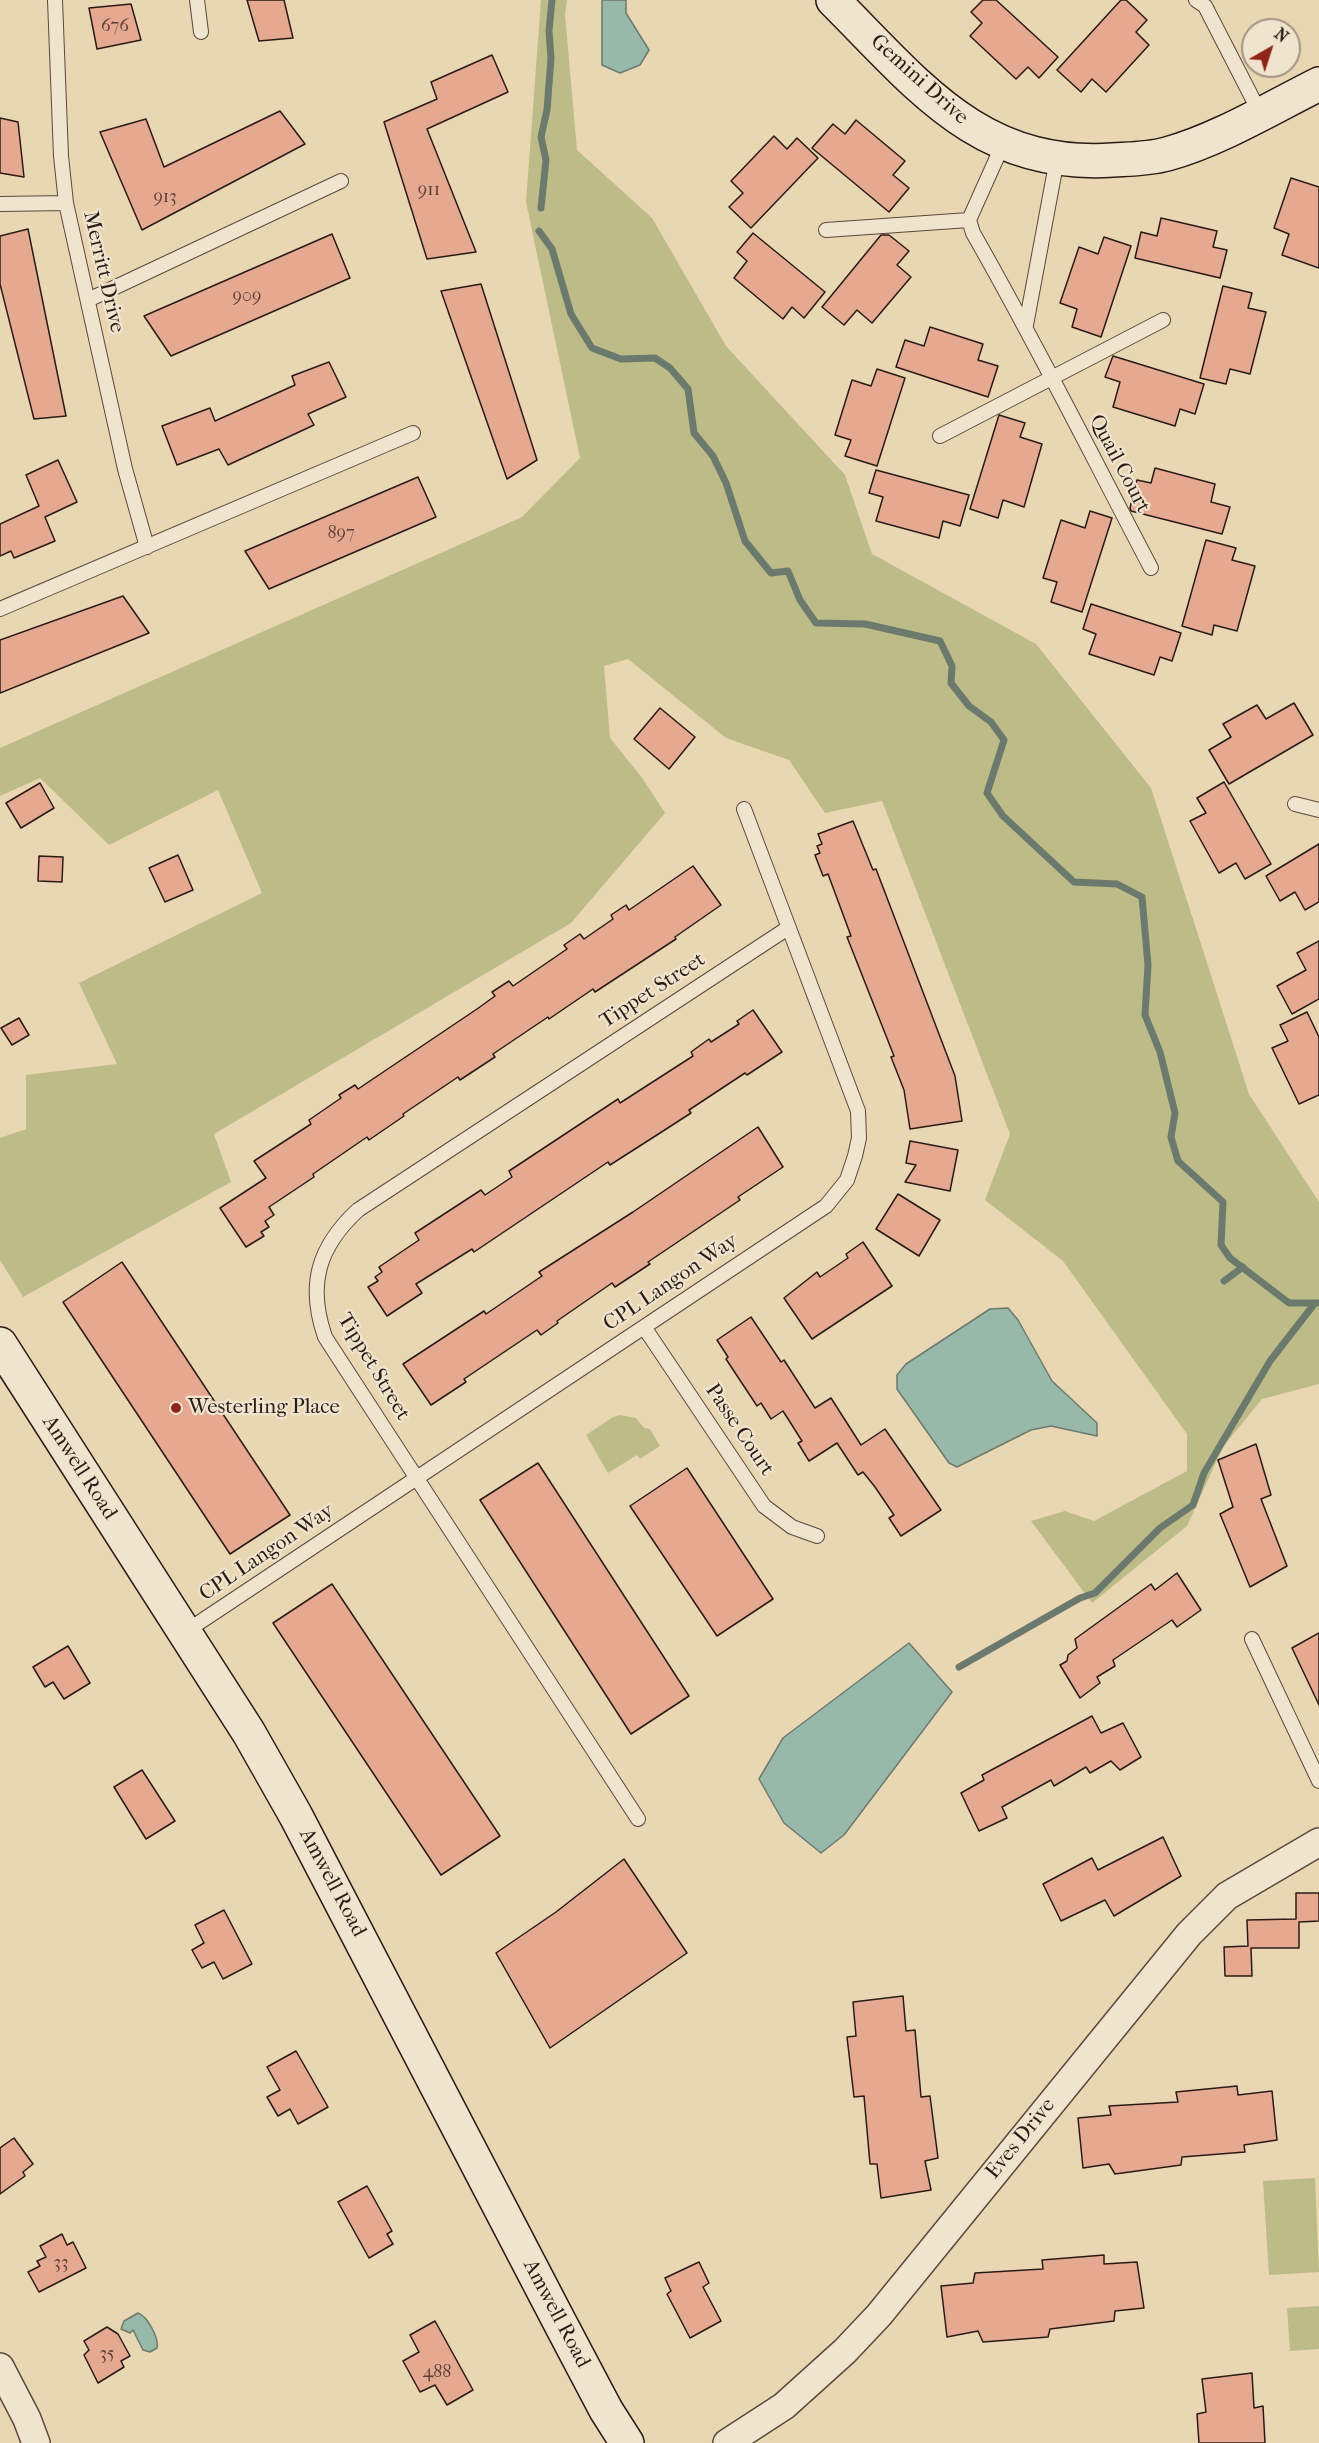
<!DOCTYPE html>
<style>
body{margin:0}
#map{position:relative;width:1319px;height:2443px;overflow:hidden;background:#e9d6b3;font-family:"IM FELL French Canon",serif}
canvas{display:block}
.north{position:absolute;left:1241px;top:18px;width:60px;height:60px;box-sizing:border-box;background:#f1e4ce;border:2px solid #a19484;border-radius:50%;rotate:39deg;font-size:16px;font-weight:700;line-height:24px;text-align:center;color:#2a1b15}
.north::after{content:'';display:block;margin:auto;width:21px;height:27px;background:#8f2418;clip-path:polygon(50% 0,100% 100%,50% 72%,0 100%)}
</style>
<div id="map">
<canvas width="1319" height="2443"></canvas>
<div class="north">N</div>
</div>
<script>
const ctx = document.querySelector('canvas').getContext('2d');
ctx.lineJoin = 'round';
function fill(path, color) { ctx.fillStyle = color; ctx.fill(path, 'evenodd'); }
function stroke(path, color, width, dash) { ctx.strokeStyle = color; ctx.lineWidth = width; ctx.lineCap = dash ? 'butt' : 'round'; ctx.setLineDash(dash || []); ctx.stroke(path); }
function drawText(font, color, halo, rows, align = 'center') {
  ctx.font = font + ' "IM FELL French Canon",serif'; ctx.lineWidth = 4.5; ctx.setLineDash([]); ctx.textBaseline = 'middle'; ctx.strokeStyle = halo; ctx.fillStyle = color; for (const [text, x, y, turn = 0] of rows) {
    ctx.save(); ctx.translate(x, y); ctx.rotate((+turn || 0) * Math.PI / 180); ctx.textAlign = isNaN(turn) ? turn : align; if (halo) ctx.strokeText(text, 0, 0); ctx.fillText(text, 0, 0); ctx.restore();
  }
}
const green = new Path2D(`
 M541,0H567L565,15L577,150L652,218L726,346L845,475L872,554L1036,644L1151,788L1249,1094L1319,1202V1384L1262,1399L1223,1447L1187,1526L1092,1603L1031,1521L1065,1511L1094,1521L1187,1471V1434L1063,1261L985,1200L1010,1134L882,801L825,813L789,760L726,738L628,659L604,666L610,738L643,779L665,813L571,923L214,1134L231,1182L23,1297L0,1260V1138L26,1129V1075L117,1064L79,983L262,893L218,790L109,845L40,778L0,796V748L522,517L580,458L526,202Z
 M620,1415L636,1418L644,1428L650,1429L660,1446L640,1459L637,1455L608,1473L586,1435L613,1417Z
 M1315,2178L1319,2272L1269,2275L1263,2181Z
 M1319,2306V2349L1290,2351L1287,2308Z`);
const water = new Path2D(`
 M602,0H626V13L649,50L640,65L620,73L602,65Z
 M1008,1308L1018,1320L1052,1381L1097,1423V1436L1051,1426L1031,1430L957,1467L949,1463L897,1389V1375L906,1364L990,1309Z
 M909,1643L952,1692L844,1835L821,1853L784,1823L759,1779L783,1738Z
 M138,2313C148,2317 159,2338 157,2348L150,2352L143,2350L133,2330L130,2333L121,2329L124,2321Z`);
const stream = new Path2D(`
 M541,208L546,160L541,137L547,110L551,58L549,31L552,0
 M539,231L552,249L571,314L592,348L621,359L655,358L670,368L688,389L694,433L713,456L726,483L745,541L771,573L788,571L800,600L816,623L865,624L940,641L952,666L951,683L969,706L991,722L1004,740L987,793L1003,816L1074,882L1117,884L1142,897L1148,965L1145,1015L1160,1052L1175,1113L1171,1137L1178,1161L1223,1202L1221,1245L1230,1258L1289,1303H1319
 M1224,1281L1243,1267
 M959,1667L1080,1598L1095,1593L1160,1528L1193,1505L1204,1473L1270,1361L1315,1303`);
const building = new Path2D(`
 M247,0H284L293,38L259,41Z
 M983,0H996L1058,57L1039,78L1028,67L1016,79L970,36L982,23L971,12Z
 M1121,0H1126L1147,20L1136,32L1149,45L1106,92L1092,79L1081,92L1057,70Z
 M131,4L141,40L97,49L89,8Z
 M492,55L508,92L427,129L476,252L427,259L384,122L437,99L431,82Z
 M280,111L305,144L142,230L100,132L146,119L164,167Z
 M0,118L18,122L24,177L0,173Z
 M856,120L905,161L893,175L909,188L889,212L812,148L833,124L845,134Z
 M774,136L787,149L797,138L818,158L751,228L729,207L743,193L731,181Z
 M1291,178L1319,187V268L1282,255L1289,234L1274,228Z
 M1161,218L1217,231L1213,247L1227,250L1220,278L1135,258L1141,232L1157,236Z
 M28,229L66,416L34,419L0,284V236Z
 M753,233L825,292L804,318L792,307L783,319L734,278L747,261L737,252Z
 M332,234L350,278L171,356L144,316Z
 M881,235H889L909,251L897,265L911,277L872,323L857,310L844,325L822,307Z
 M1104,237L1131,246L1101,337L1072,327L1077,309L1060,303L1079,247L1098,254Z
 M481,284L537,460L507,479L441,291Z
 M1223,286L1252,293L1248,308L1266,312L1250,374L1230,369L1226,384L1200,378Z
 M930,327L983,344L978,360L998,366L988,397L896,367L905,340L924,346Z
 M1113,356L1204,384L1195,414L1180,409L1175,426L1113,407L1120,382L1105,377Z
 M329,362L346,397L308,414L314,425L228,465L219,449L177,465L162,426L210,408L215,421L295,385L292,376Z
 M877,369L905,378L877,466L845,456L851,440L835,435L852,380L871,386Z
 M999,415L1025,423L1020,437L1042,444L1024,507L1003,500L998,518L970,509Z
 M58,460L77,502L45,517L55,541L14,558L11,551L0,556V524L39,506L26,475Z
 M1155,468L1215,484L1211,502L1230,507L1222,534L1131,511L1130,508L1137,480L1151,483Z
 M876,470L969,495L960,526L943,521L939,538L876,521L883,497L869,493Z
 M418,477L436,517L269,589L245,551Z
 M1090,511L1112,518L1082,612L1051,602L1057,582L1043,578L1061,520L1085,528Z
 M1206,540L1236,548L1232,560L1255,566L1237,631L1214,625L1212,635L1182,626Z
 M123,596L149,633L0,693V640Z
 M1091,604L1181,633L1172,661L1160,657L1154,675L1089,654L1096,634L1083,629Z
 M1294,703L1313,735L1229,784L1209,750L1231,737L1223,724L1257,705L1266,719Z
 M660,708L695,737L669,769L634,739Z
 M1224,782L1271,864L1245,879L1236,863L1219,873L1190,821L1206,813L1197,798Z
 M40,783L54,808L21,828L6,803Z
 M853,821L873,870L876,869L955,1076L962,1121L910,1129L904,1090L891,1057L894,1056L847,937L851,936L828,874L823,876L815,855L820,853L817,846L822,844L818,834Z
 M1319,844V902L1305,910L1295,892L1280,901L1266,876Z
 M178,855L193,890L165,902L149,868Z
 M39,856L63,857L62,882L38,881Z
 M693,866L721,905L675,937L676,939L595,992L593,989L549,1019L548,1017L493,1054L495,1057L460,1080L458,1077L403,1114L404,1116L369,1140L367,1137L313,1174L314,1177L269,1207L274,1215L265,1221L269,1227L261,1232L264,1236L246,1247L220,1208L266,1178L254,1161L311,1124L309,1120L341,1098L339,1095L355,1085L358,1089L477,1009L495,996L492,992L509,981L513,986L567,949L564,945L580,934L584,939L613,919L611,915L626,905L629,910Z
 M1319,941V999L1292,1014L1277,986L1306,970L1297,953Z
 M753,1010L782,1052L747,1075L745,1073L689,1110L691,1113L660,1133L610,1165L608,1162L474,1252L472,1249L416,1284L422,1293L387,1316L368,1287L378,1281L375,1277L382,1272L379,1267L419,1240L415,1233L481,1190L485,1195L512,1177L509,1171L618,1099L620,1103L693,1056L691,1052L709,1039L711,1042L739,1024L737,1021Z
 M1307,1012L1319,1037V1095L1299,1104L1272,1048L1288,1041L1280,1025Z
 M19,1018L29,1035L12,1045L1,1028Z
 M758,1127L783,1167L738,1197L740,1200L648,1262L650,1264L615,1287L612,1283L557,1321L558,1323L541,1335L537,1330L464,1379L466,1382L431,1405L403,1364L484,1311L486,1314L542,1276L539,1272L633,1212Z
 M910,1141L958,1150L950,1191L905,1182L916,1165L906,1163Z
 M898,1194L940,1220L919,1256L876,1229Z
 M863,1242L892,1286L812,1339L784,1298L817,1272L820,1277L848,1258L846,1254Z
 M122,1262L290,1515L230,1554L63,1302Z
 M751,1317L781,1362L784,1360L815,1408L831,1398L861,1445L885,1429L941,1510L901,1536L889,1518L894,1515L875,1487L863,1472L858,1475L837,1443L809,1461L798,1443L802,1441L783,1411L771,1419L761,1403L757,1406L726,1359L728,1357L717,1340Z
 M1256,1444L1271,1495L1261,1499L1287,1566L1250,1587L1220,1514L1233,1507L1218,1460Z
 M538,1463L689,1696L631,1734L480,1500Z
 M687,1468L773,1599L717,1636L630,1506Z
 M1177,1573L1201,1610L1177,1627L1172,1620L1113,1660L1115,1666L1097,1677L1100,1683L1080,1698L1060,1665L1067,1661L1068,1655L1077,1648L1075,1639L1151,1584L1155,1590Z
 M332,1584L500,1836L441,1875L273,1623Z
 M1319,1633V1705L1292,1648Z
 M68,1646L90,1683L64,1699L53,1682L45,1687L33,1667Z
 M1092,1716L1101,1733L1123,1723L1141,1757L1120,1770L1111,1761L1090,1773L1086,1767L1054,1786L1051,1780L1002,1807L1007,1818L979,1831L961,1793L984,1780L982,1775Z
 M142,1770L175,1821L146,1839L114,1787Z
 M1163,1837L1181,1876L1114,1916L1105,1900L1061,1921L1043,1884L1092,1858L1098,1870Z
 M624,1859L687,1953L550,2048L496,1953L556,1912Z
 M1296,1893H1319V1921L1299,1922V1948H1251L1252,1976H1225L1224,1947L1248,1946L1247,1920L1296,1919Z
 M224,1910L252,1964L223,1979L214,1962L202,1968L192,1950L204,1943L195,1925Z
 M903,1996L906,2031L915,2030L921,2097L930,2096L938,2158L925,2161L931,2190L881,2198L877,2164H870L864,2096L854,2097L847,2037L856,2036L853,2002Z
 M296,2051L328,2107L298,2124L290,2109L278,2116L267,2097L280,2090L267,2067Z
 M1237,2086L1238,2095L1272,2091L1277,2140L1244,2145L1245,2152L1182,2157L1181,2165L1115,2174L1109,2164L1083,2168L1078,2118L1111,2115L1109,2106L1178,2102L1176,2092Z
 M14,2138L33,2164L23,2172L25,2176L0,2194V2148Z
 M367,2186L392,2231L387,2234L393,2244L369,2258L338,2202Z
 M62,2234L67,2245L73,2242L86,2268L39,2292L28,2272L40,2266L37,2261L46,2257L40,2246Z
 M1104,2255V2264L1137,2262L1144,2308L1115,2311L1114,2321L1050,2329L1048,2337L983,2342L978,2331L947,2337L941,2286L973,2283L975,2273L1043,2269L1042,2260Z
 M699,2262L709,2283L703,2287L721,2321L690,2338L667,2294L671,2291L665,2278Z
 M435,2321L473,2390L447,2405L435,2385L420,2392L403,2361L419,2352L410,2335Z
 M107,2327L118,2334L130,2356L121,2361L124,2367L98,2383L84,2355L89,2350L84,2341Z
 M1252,2373L1254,2408L1263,2406L1265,2443H1199L1197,2414L1206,2412L1202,2379Z`);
const lane = new Path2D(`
 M55,0L61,156L66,203L125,469L147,547
 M197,0L201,32
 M1196,0L1205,6L1260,113
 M1003,144L969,220L973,233C1036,343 1092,456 1151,568
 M0,204L66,203
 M826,230L969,220
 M88,300L341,181
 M1026,325L1057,159
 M940,436L1163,320
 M0,609L413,433
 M1295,804L1319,810
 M644,1327L764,1506L792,1527L817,1536
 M185,1632L826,1206L847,1180L855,1156L859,1138L858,1111L744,809
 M1252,1639L1319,1781
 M638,1819L325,1337C307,1285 318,1247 358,1210L788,928`);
const street = new Path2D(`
 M0,2367L27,2419L36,2443
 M727,2443L784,2406L845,2351L879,2315L1189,1934L1227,1896L1319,1842`);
const secondary = new Path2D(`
 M833,0C918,85 980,169 1113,160C1130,159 1149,159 1167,154C1218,140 1271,108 1319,84
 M0,1344L249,1733L296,1816L558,2319L606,2410L627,2443`);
const markers = [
 [176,1408,6,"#8f2418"]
];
const numberNames = [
 ["676",115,27],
 ["911",429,191],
 ["913",165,198],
 ["909",247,297],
 ["897",341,534],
 ["33",61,2264],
 ["35",107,2355],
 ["488",437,2373]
];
const streetNames = [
 ["Gemini Drive",919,80,42],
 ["Merritt Drive",103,272,77],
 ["Quail Court",1119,464,62],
 ["Tippet Street",653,991,-33],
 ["CPL Langon Way",671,1283,-34],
 ["Tippet Street",373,1367,59],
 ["Passe Court",739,1430,56],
 ["Amwell Road",79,1468,57],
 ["CPL Langon Way",267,1553,-34],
 ["Amwell Road",332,1883,62],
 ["Eves Drive",1021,2139,-51],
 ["Amwell Road",556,2314,62]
];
const poiNames = [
 ["Westerling Place",188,1408]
];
fill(green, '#bdbc88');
fill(water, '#98b9a9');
stroke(water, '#6c7a6e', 1.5);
stroke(stream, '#6c7a6e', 7);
fill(building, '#e4a990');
stroke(building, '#2a1b15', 1.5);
stroke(lane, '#5a4a3c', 16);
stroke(street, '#5a4a3c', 30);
stroke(secondary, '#2a1b15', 36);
stroke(lane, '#f1e4ce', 14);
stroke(street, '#f1e4ce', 27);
stroke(secondary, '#f1e4ce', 33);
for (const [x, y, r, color] of markers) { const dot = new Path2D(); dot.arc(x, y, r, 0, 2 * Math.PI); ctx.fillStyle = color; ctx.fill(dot); stroke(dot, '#f1e4ce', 2); }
drawText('18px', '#583e34', null, numberNames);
drawText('21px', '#2a1b15', '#f1e4ce', streetNames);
drawText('21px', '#2a1b15', '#f1e4ce', poiNames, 'left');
</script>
